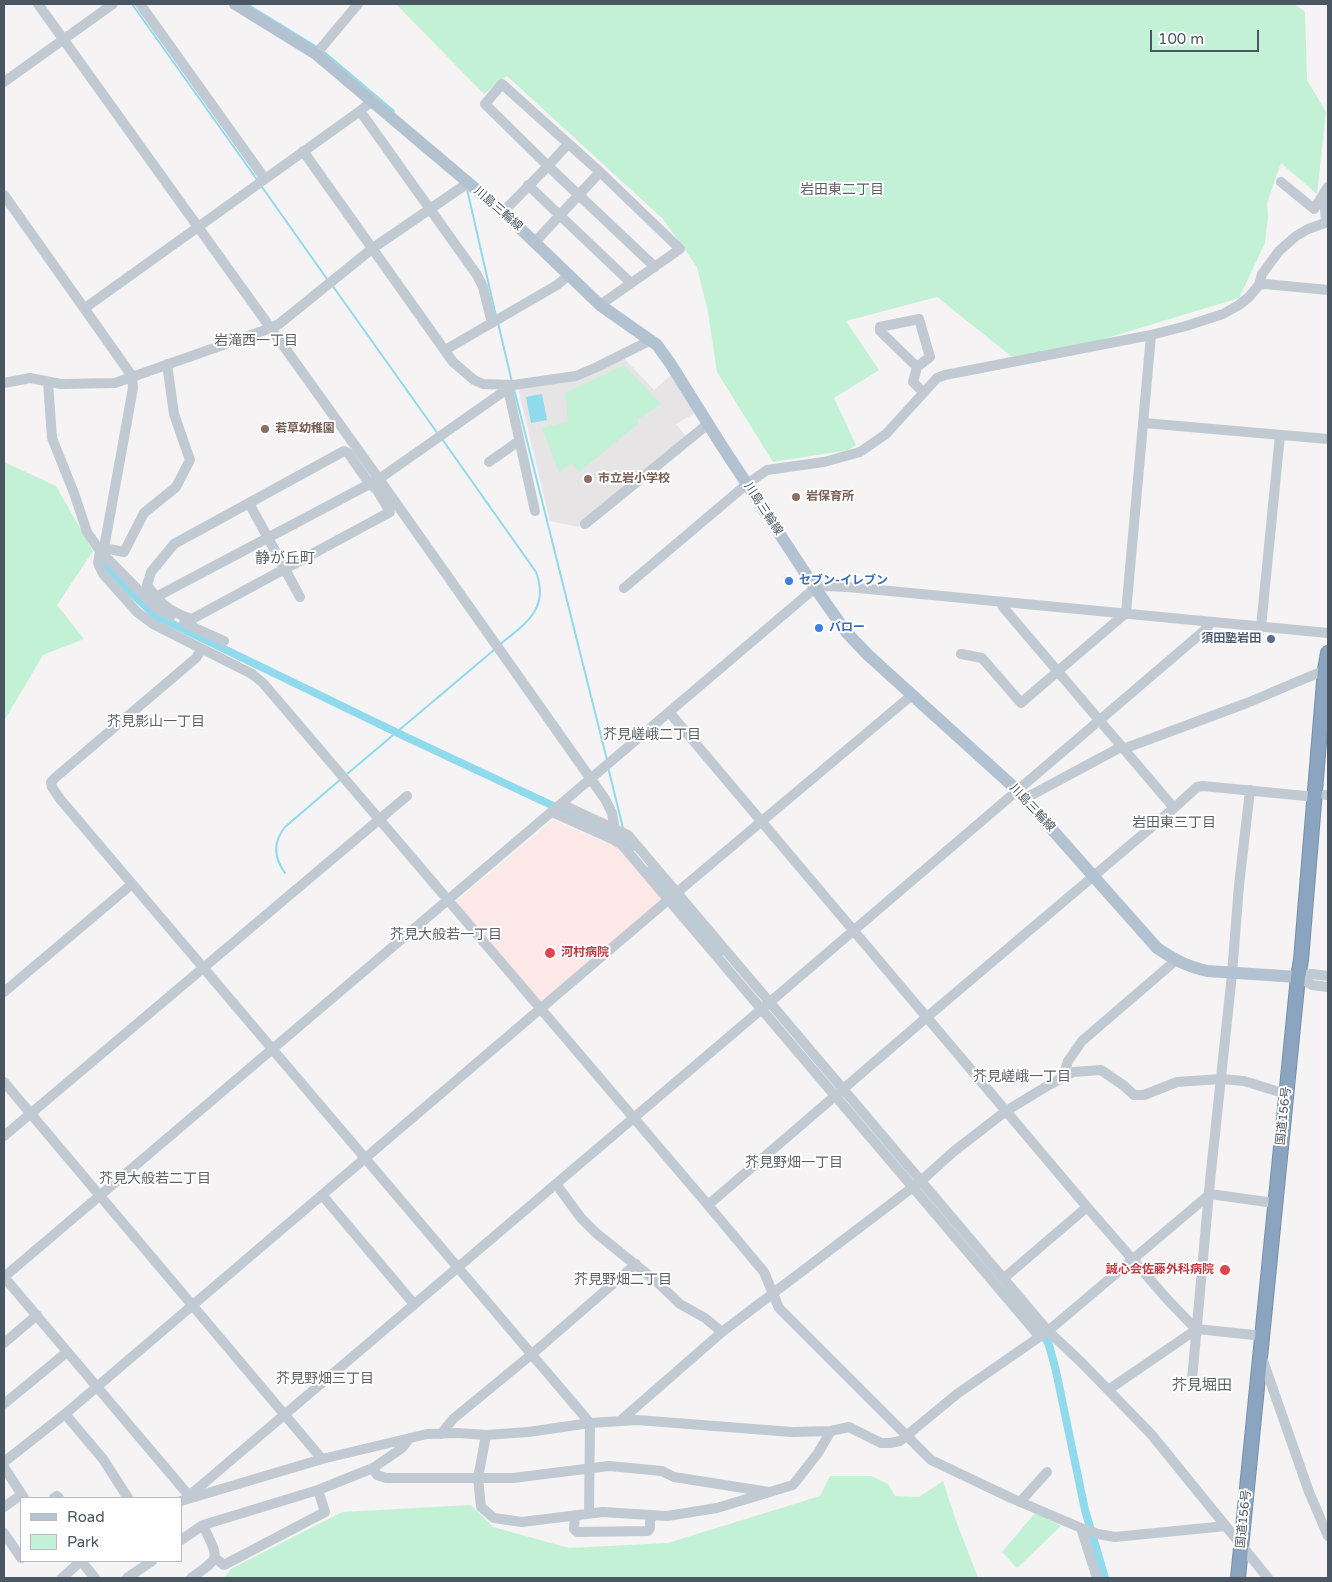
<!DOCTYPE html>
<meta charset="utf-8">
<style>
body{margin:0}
#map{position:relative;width:1332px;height:1582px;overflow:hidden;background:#f5f3f3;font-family:"Varela Round",sans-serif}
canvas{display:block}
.frame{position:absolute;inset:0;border:5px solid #4a5661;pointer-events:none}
.legend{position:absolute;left:20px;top:1497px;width:162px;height:65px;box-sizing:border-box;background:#fff;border:1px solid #b7bbc0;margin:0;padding:6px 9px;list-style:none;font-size:15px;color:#4a5661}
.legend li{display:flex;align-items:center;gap:10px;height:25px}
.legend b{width:25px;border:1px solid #b7bbc0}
.scale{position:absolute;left:1150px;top:30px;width:109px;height:22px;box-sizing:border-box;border:2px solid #4a5661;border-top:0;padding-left:6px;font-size:15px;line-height:18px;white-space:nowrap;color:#4a5661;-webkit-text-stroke:4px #fff;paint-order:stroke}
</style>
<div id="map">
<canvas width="1332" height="1582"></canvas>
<div class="frame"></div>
<ul class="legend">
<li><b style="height:6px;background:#b3c2d1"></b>Road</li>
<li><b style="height:14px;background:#c3f1d5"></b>Park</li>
</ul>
<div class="scale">100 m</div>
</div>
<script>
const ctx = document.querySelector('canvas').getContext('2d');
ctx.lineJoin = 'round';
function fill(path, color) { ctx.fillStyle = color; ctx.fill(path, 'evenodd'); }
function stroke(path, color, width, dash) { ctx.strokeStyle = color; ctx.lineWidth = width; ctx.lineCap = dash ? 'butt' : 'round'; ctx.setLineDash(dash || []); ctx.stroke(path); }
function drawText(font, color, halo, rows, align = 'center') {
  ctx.font = font + ' "Varela Round","Noto Sans JP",sans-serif'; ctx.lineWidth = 4; ctx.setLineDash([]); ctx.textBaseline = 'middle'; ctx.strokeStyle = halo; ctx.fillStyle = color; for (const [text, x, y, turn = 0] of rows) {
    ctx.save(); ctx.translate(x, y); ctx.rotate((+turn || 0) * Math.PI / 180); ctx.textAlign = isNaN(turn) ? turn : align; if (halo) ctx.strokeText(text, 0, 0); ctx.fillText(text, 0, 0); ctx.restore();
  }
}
const education = new Path2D(`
 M623,357L654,390L672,374L695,413L676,424L686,437L578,527L550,521L518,388L574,381Z`);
const medical = new Path2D(`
 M553,820L620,849L663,900L541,1002L457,904V901Z`);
const green = new Path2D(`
 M396,4H1295L1305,12L1307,80L1326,112L1317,194L1281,163L1267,203L1268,216L1265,243L1239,298L1090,343L1045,361L1011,356L937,297L846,321L879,370L834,398L856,445L849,450L773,462L717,372L708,312L697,267L663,219L507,76L484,94Z
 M624,365L661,404L638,419V424L579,472L572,463L559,472L542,428L568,421L565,393Z
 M4,462L56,486L93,551L57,605L84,639L43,655L4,721Z
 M830,1476H871L888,1484L895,1496L919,1497L943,1481L955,1518L978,1578H224L231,1569L342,1512L471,1505L493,1527L569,1548L668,1543L820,1496Z
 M1036,1512L1061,1526L1017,1568L1002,1552Z`);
const water = new Path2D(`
 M542,394L547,420L531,423L526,397Z`);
const stream = new Path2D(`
 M132,4L258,181
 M247,4L317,47
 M323,51L394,111
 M262,187L327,279
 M467,189L496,316
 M332,285L438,434
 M498,323L512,382
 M514,389L607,760
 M442,439L536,572C550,609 525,624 499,645
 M608,767L623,828
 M347,774L494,650
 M285,873C274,858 273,842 285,827L341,779`);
const canal = new Path2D(`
 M103,566L156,616L406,737L611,833L624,840L631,848
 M650,870L721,952
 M1042,1331L1049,1345L1056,1371L1085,1510L1105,1578`);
const minor = new Path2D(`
 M38,4L379,479L605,799L612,813L615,830
 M140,4L265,179
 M316,54L358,4
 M4,82L113,4
 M360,111L477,275L483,287L492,323
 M568,144L548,166L655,267
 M303,151L453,362L474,380L483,384L513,385L576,376L597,367L651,340
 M1281,182L1314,209L1328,187
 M528,185L631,283
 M1324,193L1326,222
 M4,195L132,376L133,388L104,548L100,551L98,563L103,574L137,612L153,624L252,674L263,683L708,1205L764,1272L779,1308L931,1460L1011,1498L1081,1528L1098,1534L1115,1537L1226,1526
 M503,212L548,166L485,104L502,84L600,172L680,249L600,305
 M535,242L600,172
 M1259,285L1265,284L1328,290
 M85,308L360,111L372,101
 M445,350L557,285L569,275
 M917,367L930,357L919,319L880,327V331L917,367L913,382L923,392
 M48,382L52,438L74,493L87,532L100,551L157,609L171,616
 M4,383L30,378L61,384L115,383L271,328L279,324L373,248L468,183
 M508,389L535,511
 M1144,423L1328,439
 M489,462L519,441
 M585,524L708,424
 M104,548L124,552L144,513L176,487L190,460L174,414L167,364
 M624,588L747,484L767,470L824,462L860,452L886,434L937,378L945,375L1151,335L1186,326L1223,314L1239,305L1249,297L1259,285L1262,274L1279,251L1296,236L1308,229L1328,222
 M156,597L147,585L151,572L174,544L249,503L300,597
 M1001,603L1003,607L1174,808
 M192,619C178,615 166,608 156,597L379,479L513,385
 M184,623L224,641
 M190,624L192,619L390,512L377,490L369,483L348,453L344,451L249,503
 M1261,627L1280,435
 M202,649L196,658L56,777L51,782L52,787L60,799L590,1423L589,1513
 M961,654L982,658L1021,703L1058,671L1126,613L1151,335
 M669,712L1087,1207L1167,1299L1191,1324L1197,1329
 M1123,749L1247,703L1325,670
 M1325,795H1328
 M1024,799L1121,747
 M561,804L628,835L1048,1331L1082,1363L1151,1434L1268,1578
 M552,812L614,840L622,845L1040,1337
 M1298,977L1312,985L1328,987
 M1298,977L1312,974L1328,976
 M4,992L132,884
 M1063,1077L1068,1061L1082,1041L1175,961
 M4,1082L322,1459
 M4,1136L407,796
 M556,1184L581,1218L596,1233L657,1282L680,1304L705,1318L722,1332
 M322,1195L414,1304
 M708,1205L927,1017L1174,808L1197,787L1203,786L1316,797
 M4,1277L815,588L823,586L848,587L1328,633
 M4,1277L185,1491L190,1495
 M1004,1278L1087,1207
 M4,1343L37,1315
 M1261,1355L1309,1492L1328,1536
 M1192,1380L1210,1181L1232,974L1239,885L1250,790
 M1108,1390L1197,1329L1263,1336
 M4,1404L67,1352
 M65,1414L103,1459L128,1498
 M620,1421L722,1332L921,1181L953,1152L1006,1111L1049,1085L1073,1072L1101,1070L1123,1085L1134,1095H1144L1177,1082L1221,1079L1244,1081L1286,1094
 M441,1434L453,1419L532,1354L636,1264
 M486,1435L478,1478L481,1507L494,1518L522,1522L603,1512L667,1516L717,1508L793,1485L818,1453L831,1431
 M4,1462L65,1414L668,900L912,695
 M4,1467L24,1498
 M373,1468L377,1475L386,1478H513L609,1466L662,1471L674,1477L769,1492
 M54,1498L57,1496L59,1498
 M190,1498V1495L770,1002L1205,630L1211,623
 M181,1501L322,1459L427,1434L458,1433L486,1435L528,1432L590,1423L637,1420L792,1432L831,1431L849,1427L881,1443H890L900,1441L957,1394L1048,1331L1210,1194L1274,1203
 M1020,1502L1047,1472
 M4,1507L21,1495
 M575,1515L574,1529L577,1532L648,1531L650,1528V1516
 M1081,1528L1097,1578
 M4,1533L21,1558
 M181,1540L203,1525L318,1490L373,1468L402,1448L410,1438
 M215,1558L224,1565L325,1512L318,1490
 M81,1561L95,1578
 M62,1578L81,1561
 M127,1578L152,1561
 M191,1578C223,1556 218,1559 203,1525`);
const major = new Path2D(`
 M235,4L316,54L503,212L600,305L657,345L670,363L720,443L815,588L847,633L868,655L1017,790L1157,948C1175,960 1186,966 1207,971L1298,977`);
const highway = new Path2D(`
 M1238,1578C1258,1378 1278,1178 1298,977L1301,960L1325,670L1328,653`);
const markers = [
 [265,429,5,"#8d6e63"],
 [588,479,5,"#8d6e63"],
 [796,497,5,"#8d6e63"],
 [789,581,5,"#3f7fe0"],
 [819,628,5,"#3f7fe0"],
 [1271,639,5,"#5c6f8a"],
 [550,953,6,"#e0444e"],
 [1225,1270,6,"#e0444e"]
];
const streetNames = [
 ["川島三輪線",498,209,41],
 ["川島三輪線",763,509,57],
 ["川島三輪線",1032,808,47],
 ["国道156号",1284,1116,-84],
 ["国道156号",1244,1519,-84]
];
const educationNames = [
 ["若草幼稚園",275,429],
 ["市立岩小学校",598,479],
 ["岩保育所",806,497]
];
const shopNames = [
 ["セブン-イレブン",799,581],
 ["バロー",829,628]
];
const serviceNames = [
 ["須田塾岩田",1261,639]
];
const healthNames = [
 ["河村病院",561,953],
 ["誠心会佐藤外科病院",1214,1270,"right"]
];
const neighbourhoodNames = [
 ["岩田東二丁目",842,190],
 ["岩滝西一丁目",256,341],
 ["芥見影山一丁目",156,722],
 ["芥見嵯峨二丁目",652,735],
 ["岩田東三丁目",1174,823],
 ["芥見大般若一丁目",446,935],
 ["芥見嵯峨一丁目",1022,1077],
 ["芥見野畑一丁目",794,1163],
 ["芥見大般若二丁目",155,1179],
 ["芥見野畑二丁目",623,1280],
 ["芥見野畑三丁目",325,1379]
];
const quarterNames = [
 ["静が丘町",285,559],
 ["芥見堀田",1202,1386]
];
fill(education, '#e6e4e5');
fill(medical, '#fce8e6');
fill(green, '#c3f1d5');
fill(water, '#90daee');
stroke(stream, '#90daee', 2);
stroke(canal, '#90daee', 8);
stroke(highway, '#7690ad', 16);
stroke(minor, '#c1cad2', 10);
stroke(major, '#b3c2d1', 12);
stroke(highway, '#8ba5c1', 14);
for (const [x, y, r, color] of markers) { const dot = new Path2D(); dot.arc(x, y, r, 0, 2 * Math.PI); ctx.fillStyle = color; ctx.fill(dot); stroke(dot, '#fff', 2); }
drawText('12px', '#4a5661', '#fff', streetNames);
drawText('bold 12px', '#785e54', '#fff', educationNames, 'left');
drawText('bold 12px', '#366cbe', '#fff', shopNames, 'left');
drawText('bold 12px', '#4e5e75', '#fff', serviceNames, 'right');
drawText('bold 12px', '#be3a42', '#fff', healthNames, 'left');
drawText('14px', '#5f6368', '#fff', neighbourhoodNames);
drawText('15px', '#5f6368', '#fff', quarterNames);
</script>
